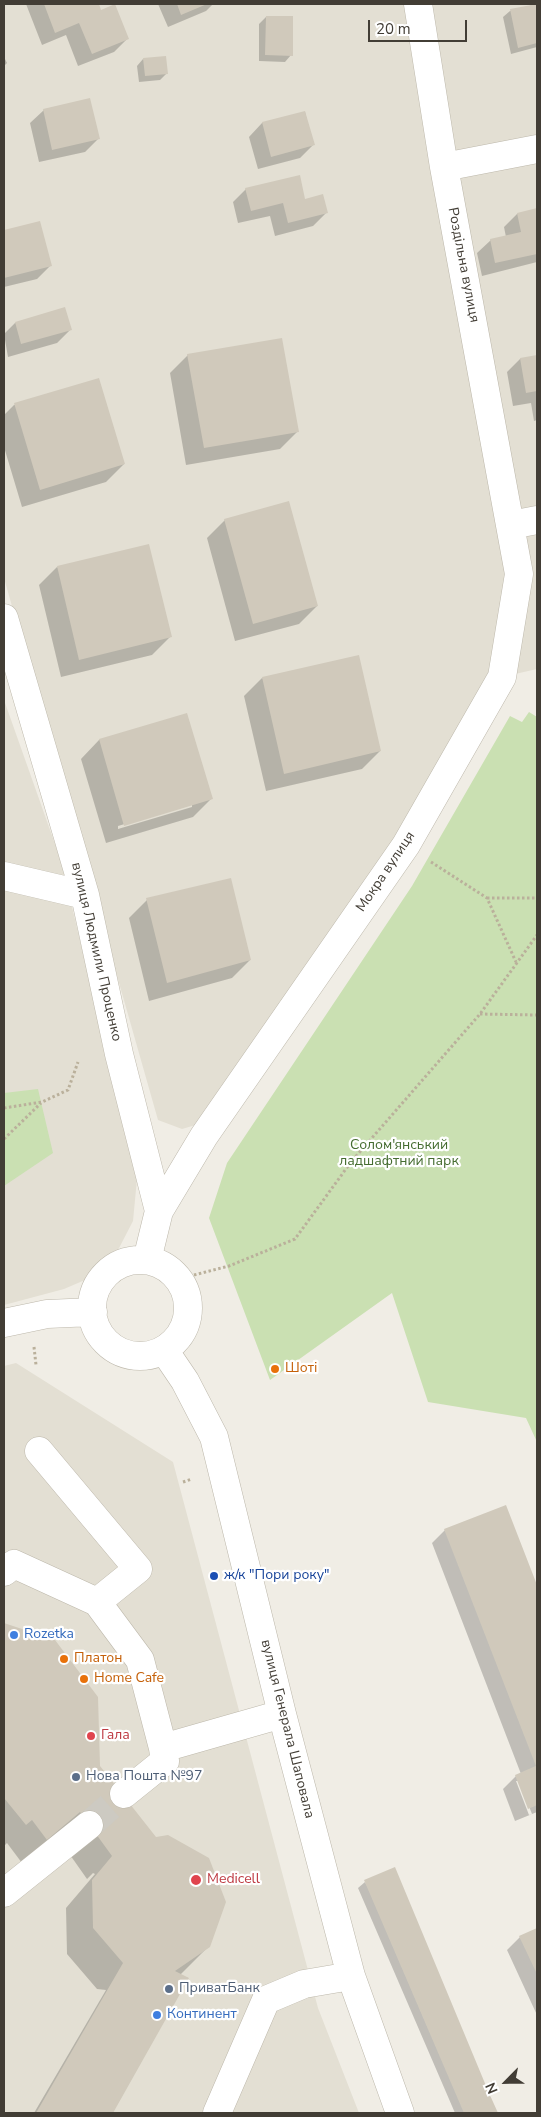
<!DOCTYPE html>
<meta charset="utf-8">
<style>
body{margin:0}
#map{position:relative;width:541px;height:2117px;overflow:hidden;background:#f0ede5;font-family:"Nunito Sans",sans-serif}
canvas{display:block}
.frame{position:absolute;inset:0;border:5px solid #423d35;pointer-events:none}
.north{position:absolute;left:481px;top:2057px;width:50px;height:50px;-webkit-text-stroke:4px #fff;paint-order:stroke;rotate:247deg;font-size:14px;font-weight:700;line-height:20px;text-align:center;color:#423d35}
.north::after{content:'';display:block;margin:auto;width:18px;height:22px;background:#423d35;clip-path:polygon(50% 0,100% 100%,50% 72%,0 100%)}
.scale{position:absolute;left:368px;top:20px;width:99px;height:22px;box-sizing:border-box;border:2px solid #423d35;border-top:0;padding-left:6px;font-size:15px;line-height:18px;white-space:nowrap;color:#423d35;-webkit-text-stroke:4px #fff;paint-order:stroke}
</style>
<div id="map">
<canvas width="541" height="2117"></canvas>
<div class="frame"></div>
<div class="north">N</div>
<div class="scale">20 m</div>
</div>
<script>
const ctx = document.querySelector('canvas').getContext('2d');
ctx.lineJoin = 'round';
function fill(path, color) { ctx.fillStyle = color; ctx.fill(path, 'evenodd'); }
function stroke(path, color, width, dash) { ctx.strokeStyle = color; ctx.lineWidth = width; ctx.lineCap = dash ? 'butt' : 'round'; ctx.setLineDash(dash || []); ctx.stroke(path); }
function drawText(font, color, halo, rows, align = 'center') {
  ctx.font = font + ' "Nunito Sans",sans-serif'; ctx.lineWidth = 4.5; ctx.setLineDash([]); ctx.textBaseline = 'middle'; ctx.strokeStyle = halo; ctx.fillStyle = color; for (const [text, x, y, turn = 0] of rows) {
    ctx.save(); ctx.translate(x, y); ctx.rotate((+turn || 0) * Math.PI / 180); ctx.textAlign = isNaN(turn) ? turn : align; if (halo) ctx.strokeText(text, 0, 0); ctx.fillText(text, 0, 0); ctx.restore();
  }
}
const residential = new Path2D(`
 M4,4H537V669L502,677L519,574L444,168L434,190L503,544L506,590L490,674L392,845L199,1124L182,1129L158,1120L4,578Z
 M4,700L61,861L137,1179L133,1221L117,1252L92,1277L64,1289L4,1305Z
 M16,1363L173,1462L318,2008L359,2113H4V1366Z`);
const green = new Path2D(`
 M529,712L537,717V1442L526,1418L428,1402L392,1293L270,1380L209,1218L227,1163L412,886L510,716L522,722Z
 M38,1089L53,1153L4,1186V1093Z`);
const shadow = new Path2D(`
 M26,4H97L100,11L127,39L114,52L78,66L66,35L42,45Z
 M158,4H213L206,11L168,27Z
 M537,4V47L511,54L503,17L510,11Z
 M266,17L291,55L285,62L259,61V24Z
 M4,57L7,63L4,66Z
 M143,59L167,73L160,80L139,82L137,66Z
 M44,110L98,139L85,152L39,162L30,123Z
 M305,112L313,145L300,158L258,169L249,137L262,123Z
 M246,189L304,200L326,213L313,226L275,236L270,216L238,223L233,202Z
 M537,209V262L482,276L477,253L491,240L506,237L504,227L517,214Z
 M39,222L50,266L37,279L4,287V232Z
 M15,323L70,330L57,343L8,357L4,334Z
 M188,355L298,431L280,449L186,465L170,373Z
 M537,356V420L534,421L531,403L513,406L507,372L520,359Z
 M98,380L124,464L106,482L22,507L4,447V415L14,405Z
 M225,520L317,606L299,624L235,641L207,538Z
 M57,567L170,637L152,655L61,677L39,585Z
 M262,678L380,751L362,769L266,791L244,696Z
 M187,715L211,799L193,817L106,843L81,759L99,740ZM192,804V807L118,829V826Z
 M147,900L250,960L232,978L149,1001L129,918Z
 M505,1506L537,1588V1812L515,1821L503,1789L516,1776L521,1774L432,1543L445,1530ZM516,1781H519L532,1814L529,1815Z
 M4,1625L54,1641L99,1766L209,1946L180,1975L188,1978L111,2113H34L106,1990L97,1989L67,1954L66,1908L95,1874L93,1873L87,1879L56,1835L22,1863L7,1843L4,1846Z
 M365,1882L487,2094L496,2113H455L358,1888Z
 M537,1929V2015L507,1950L520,1937Z`);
const building = new Path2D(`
 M44,4H99L101,10L115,4L129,39L92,54L79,23L55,33Z
 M177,4H207L181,15Z
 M537,4V43L518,48L510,9Z
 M266,16H293V56L265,55Z
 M166,56L168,74L145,76L143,58Z
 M90,98L100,139L52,150L43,109Z
 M305,111L315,145L271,157L262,122Z
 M300,175L305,199L323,194L328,213L288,223L283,203L251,211L245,188Z
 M537,208V254L495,263L490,239L521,232L517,213Z
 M40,221L52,266L4,278V230Z
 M65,307L72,330L21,344L15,322Z
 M282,338L299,432L204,448L187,354Z
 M537,355V391L526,393L520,358Z
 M99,378L125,464L40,490L14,403Z
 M289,501L318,606L253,624L224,519Z
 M149,544L172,637L79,660L57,566Z
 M359,655L381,751L284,774L262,677Z
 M187,713L213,799L124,826L99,739Z
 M231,878L251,960L167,983L146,898Z
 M506,1505L537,1585V1805L528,1809L515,1775L536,1766L444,1529Z
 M4,1623L55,1640L98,1697L100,1766L156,1837L168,1835L209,1858L226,1902L210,1947L175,1971L189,1978L113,2113H36L123,1963L93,1928L92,1880L112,1856L80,1812L47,1840L32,1820L26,1825L4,1798Z
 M395,1867L489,2093L498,2113H464L364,1880Z
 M537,1928V1974L519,1936Z`);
const minorTunnel = new Path2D(`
 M89,1825L124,1794`);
const path = new Path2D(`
 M431,862L487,898L516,962
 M487,898H537
 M480,1014L537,1015
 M4,1108L42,1102L68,1090L78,1062
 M4,1139L41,1103
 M194,1275L229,1266L295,1239L351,1162L480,1014L537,935
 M34,1347L36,1365
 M183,1482L192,1479`);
const minor = new Path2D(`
 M444,167L537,149
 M511,525L537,520
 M4,618L85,895L119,1054L159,1211L147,1260
 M4,876L85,895
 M159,1211L204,1136L406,845L502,677L519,574L444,167L418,4
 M92 1308a48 48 0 1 1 96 0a48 48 0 1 1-96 0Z
 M4,1323L47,1314L93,1312
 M164,1350L185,1381L214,1437L282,1714L351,1976L400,2113
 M39,1451L138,1569L97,1602
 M4,1572L14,1564L97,1602L140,1660L163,1748L282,1714
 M124,1794L165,1761L163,1748
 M4,1893L89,1825
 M217,2113L266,2000L304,1984L351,1976`);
const markers = [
 [275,1369,5,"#e8710a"],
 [214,1576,5,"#1a4fb4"],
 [14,1635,5,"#3f7fe0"],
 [64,1659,5,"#e8710a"],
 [84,1679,5,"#e8710a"],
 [91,1736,5,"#e0444e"],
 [76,1777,5,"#5c6f8a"],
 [196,1880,6,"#e0444e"],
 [169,1989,5,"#5c6f8a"],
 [157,2015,5,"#3f7fe0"]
];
const streetNames = [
 ["Роздільна вулиця",463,265,79],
 ["Мокра вулиця",386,872,-56],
 ["вулиця Людмили Проценко",96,952,77],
 ["вулиця Генерала Шаповала",287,1729,76]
];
const parkNames = [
 ["Солом'янський",399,1146],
 ["ладшафтний парк",399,1162]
];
const foodNames = [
 ["Шоті",285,1369],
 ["Платон",74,1659],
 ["Home Cafe",94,1679]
];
const transitNames = [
 ["ж/к \"Пори року\"",224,1576]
];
const shopNames = [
 ["Rozetka",24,1635],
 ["Континент",167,2015]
];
const healthNames = [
 ["Гала",101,1736],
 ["Medicell",207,1880]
];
const serviceNames = [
 ["Нова Пошта №97",86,1777],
 ["ПриватБанк",179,1989]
];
fill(residential, '#e3dfd3');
fill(green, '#cae0b2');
fill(shadow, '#0003');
fill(building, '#d0c9bb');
stroke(minorTunnel, '#cdcac2', 28, [28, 14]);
stroke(minor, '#bdb8ab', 29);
stroke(path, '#bab09b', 3, [2.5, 2.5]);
stroke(minor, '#fff', 28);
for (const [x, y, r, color] of markers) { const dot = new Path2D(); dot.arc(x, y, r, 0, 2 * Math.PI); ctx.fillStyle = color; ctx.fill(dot); stroke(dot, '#fff', 2); }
drawText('14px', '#423d35', '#fff', streetNames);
drawText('14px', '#456c30', '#fff', parkNames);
drawText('14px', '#c56008', '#fff', foodNames, 'left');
drawText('14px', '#164399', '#fff', transitNames, 'left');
drawText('14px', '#366cbe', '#fff', shopNames, 'left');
drawText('14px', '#be3a42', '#fff', healthNames, 'left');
drawText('14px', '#4e5e75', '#fff', serviceNames, 'left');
</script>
